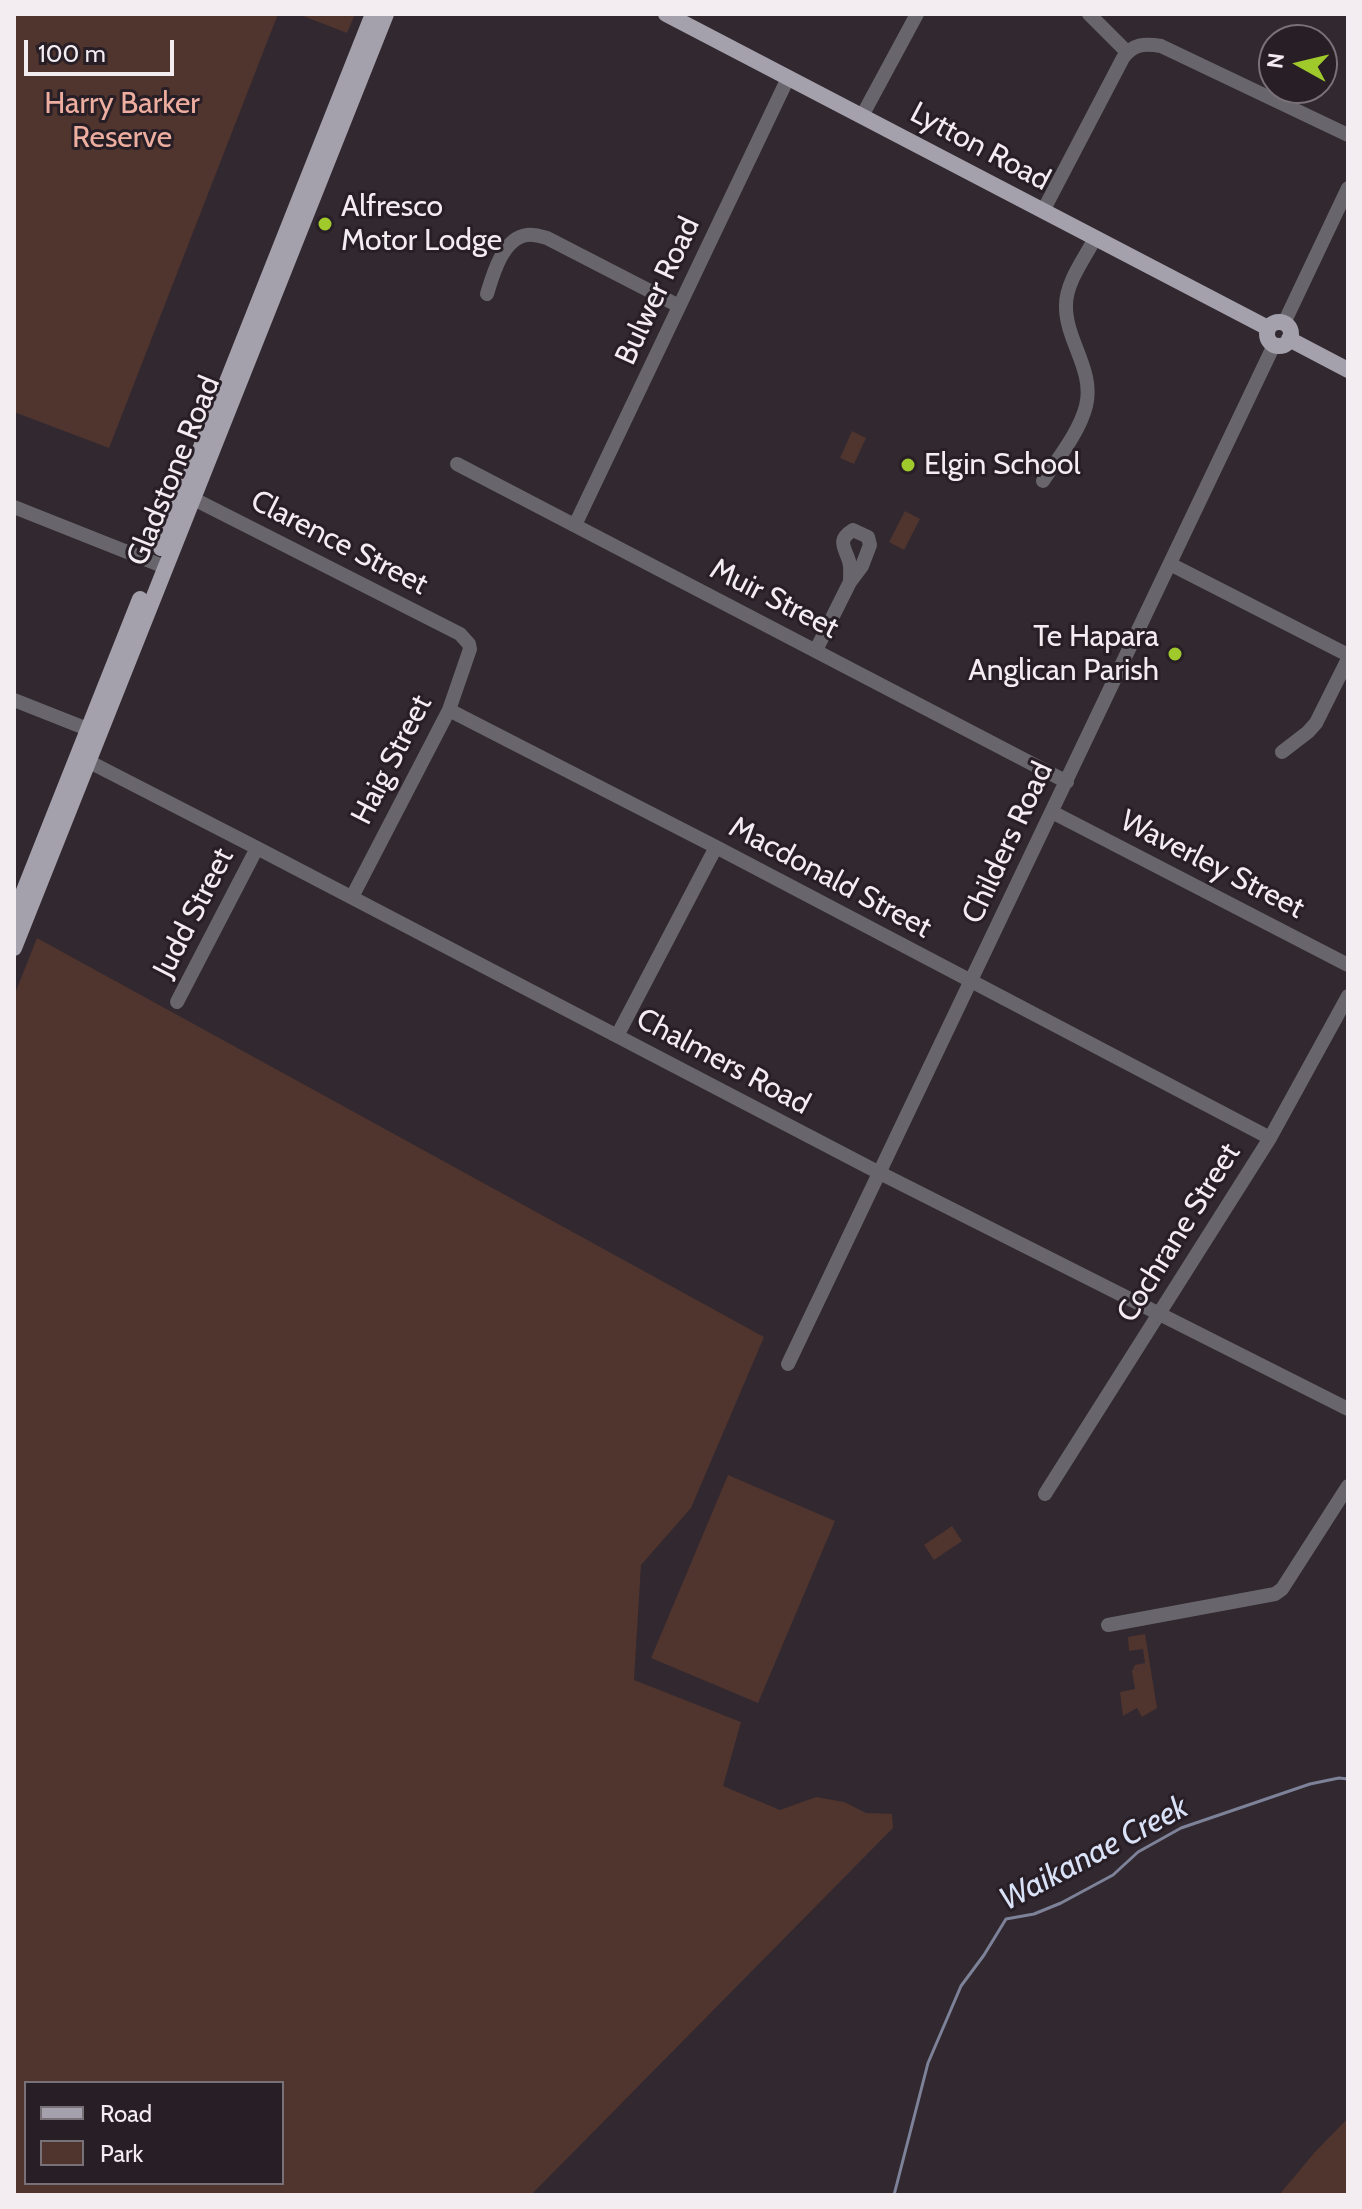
<!DOCTYPE html>
<style>
body{margin:0}
#map{position:relative;width:1362px;height:2209px;overflow:hidden;background:#312830;font-family:Cabin,sans-serif}
canvas{display:block}
.frame{position:absolute;inset:0;border:16px solid #f3edf2;pointer-events:none}
.legend{position:absolute;left:24px;top:2081px;width:260px;height:104px;box-sizing:border-box;background:#271e26;border:2px solid #797178;margin:0;padding:10px 14px;list-style:none;font-size:24px;color:#f3edf2}
.legend li{display:flex;align-items:center;gap:16px;height:40px}
.legend b{width:40px;border:2px solid #797178}
.north{position:absolute;left:1258px;top:24px;width:80px;height:80px;box-sizing:border-box;background:#271e26;border:2px solid #797178;border-radius:50%;rotate:278deg;font-size:22px;font-weight:700;line-height:32px;text-align:center;color:#f3edf2}
.north::after{content:'';display:block;margin:auto;width:28px;height:36px;background:#a0c92b;clip-path:polygon(50% 0,100% 100%,50% 72%,0 100%)}
.scale{position:absolute;left:24px;top:40px;width:150px;height:36px;box-sizing:border-box;border:4px solid #f3edf2;border-top:0;padding-left:10px;font-size:24px;line-height:28px;white-space:nowrap;color:#f3edf2;-webkit-text-stroke:6px #271e26;paint-order:stroke}
</style>
<div id="map">
<canvas width="1362" height="2209"></canvas>
<div class="frame"></div>
<ul class="legend">
<li><b style="height:10px;background:#a4a1ac"></b>Road</li>
<li><b style="height:22px;background:#50342e"></b>Park</li>
</ul>
<div class="north">N</div>
<div class="scale">100 m</div>
</div>
<script>
const ctx = document.querySelector('canvas').getContext('2d');
ctx.lineJoin = 'round';
function fill(path, color) { ctx.fillStyle = color; ctx.fill(path, 'evenodd'); }
function stroke(path, color, width, dash) { ctx.strokeStyle = color; ctx.lineWidth = width; ctx.lineCap = dash ? 'butt' : 'round'; ctx.setLineDash(dash || []); ctx.stroke(path); }
function drawText(font, color, halo, rows, align = 'center') {
  ctx.font = font + ' Cabin,sans-serif'; ctx.lineWidth = 6; ctx.setLineDash([]); ctx.textBaseline = 'middle'; ctx.strokeStyle = halo; ctx.fillStyle = color; for (const [text, x, y, turn = 0] of rows) {
    ctx.save(); ctx.translate(x, y); ctx.rotate((+turn || 0) * Math.PI / 180); ctx.textAlign = isNaN(turn) ? turn : align; if (halo) ctx.strokeText(text, 0, 0); ctx.fillText(text, 0, 0); ctx.restore();
  }
}
const green = new Path2D(`
 M14,14H278L109,448L14,412Z
 M298,14H355L347,33Z
 M852,431L866,438L854,464L840,458Z
 M905,511L920,519L904,550L889,542Z
 M37,938L764,1337L691,1508L641,1565L634,1680L741,1722L723,1786L780,1810L816,1797L844,1802L866,1813L892,1814L893,1828L531,2195H14V996ZM282,2083V2183H26V2083Z
 M728,1475L835,1521L758,1703L651,1658Z
 M952,1526L962,1541L934,1560L924,1545Z
 M1145,1634L1157,1708L1142,1717L1137,1708L1123,1716L1120,1692L1135,1689L1132,1671L1135,1665L1145,1663L1143,1649L1129,1651L1128,1637Z
 M1348,2118V2195H1279L1315,2152Z`);
const stream = new Path2D(`
 M894,2195L928,2063L961,1986L984,1955L1006,1919L1034,1914L1061,1903L1113,1875L1138,1852L1181,1828L1310,1784L1339,1778L1348,1779`);
const minor = new Path2D(`
 M1089,14L1127,52
 M862,116L917,14
 M1043,211L1123,58C1133,44 1144,43 1161,46L1348,135
 M487,294C493,274 503,238 527,235C533,234 540,236 547,238L679,306
 M1284,323L1348,188
 M457,464L1067,782
 M1043,481C1058,458 1079,433 1086,406C1095,370 1065,340 1066,305C1066,282 1085,258 1095,238
 M184,494L460,634L469,644L470,649L449,710L352,897
 M14,507L165,567
 M575,525L788,78
 M1170,564L1348,655
 M816,650L850,582L862,566L870,545L868,537L853,530C837,540 844,546 849,561C851,567 850,576 850,582
 M14,700L95,732
 M449,710L716,847L1270,1138
 M1282,752L1308,732L1316,723L1348,659
 M78,756L257,848L870,1168L1348,1409
 M1052,812L1348,965
 M177,1002L257,848
 M617,1036L716,847
 M788,1364L1274,345
 M1045,1494L1270,1138L1348,996
 M1108,1625L1275,1594L1282,1589L1348,1486`);
const major = new Path2D(`
 M666,14L1268,328
 M1267 334a12 12 0 1 1 24 0a12 12 0 1 1-24 0Z
 M1289,339L1348,370
 M161,548L373,14
 M14,916L140,599
 M14,948L386,14`);
const markers = [
 [325,224,8,"#a0c92b"],
 [908,465,8,"#a0c92b"],
 [1175,654,8,"#a0c92b"]
];
const parkNames = [
 ["Harry Barker",122,104],
 ["Reserve",122,138]
];
const streetNames = [
 ["Lytton Road",980,147,28],
 ["Bulwer Road",658,291,-65],
 ["Gladstone Road",174,471,-68],
 ["Clarence Street",339,543,27],
 ["Muir Street",774,599,27],
 ["Haig Street",392,760,-63],
 ["Childers Road",1008,843,-65],
 ["Waverley Street",1212,865,27],
 ["Macdonald Street",830,878,28],
 ["Judd Street",194,913,-63],
 ["Chalmers Road",723,1062,28],
 ["Cochrane Street",1179,1233,-58]
];
const poiNames = [
 ["Alfresco",341,207],
 ["Motor Lodge",341,241],
 ["Elgin School",924,465],
 ["Te Hapara",1159,637,"right"],
 ["Anglican Parish",1159,671,"right"]
];
const waterNames = [
 ["Waikanae Creek",1094,1854,-28]
];
fill(green, '#50342e');
stroke(stream, '#7d8298', 3);
stroke(minor, '#68666c', 14);
stroke(major, '#a4a1ac', 16);
for (const [x, y, r, color] of markers) { const dot = new Path2D(); dot.arc(x, y, r, 0, 2 * Math.PI); ctx.fillStyle = color; ctx.fill(dot); stroke(dot, '#271e26', 3); }
drawText('30px', '#edad9f', '#271e26', parkNames);
drawText('30px', '#f3edf2', '#271e26', streetNames);
drawText('30px', '#f3edf2', '#271e26', poiNames, 'left');
drawText('italic 32px', '#dae2f8', '#271e26', waterNames);
</script>
